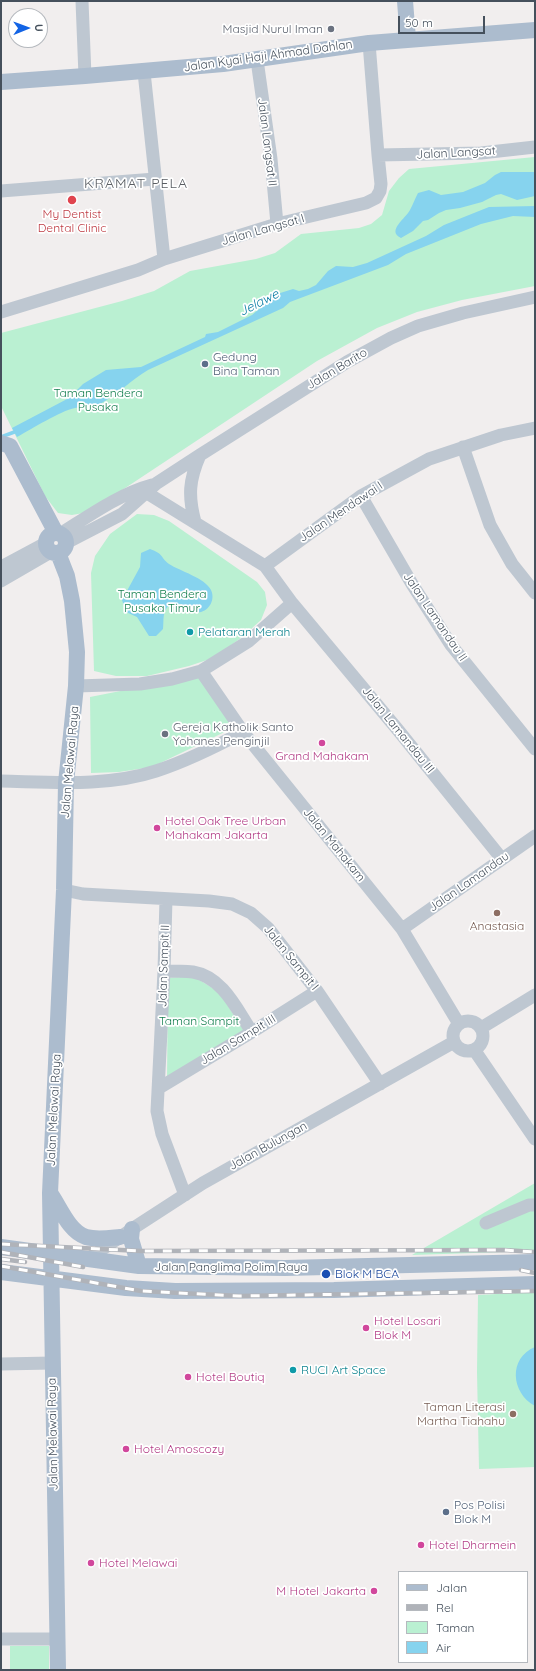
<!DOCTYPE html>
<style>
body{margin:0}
#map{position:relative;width:536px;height:1671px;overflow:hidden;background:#f1eeee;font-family:Quicksand,sans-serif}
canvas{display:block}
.frame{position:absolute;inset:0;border:2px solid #45505c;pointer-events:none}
.legend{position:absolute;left:398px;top:1571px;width:130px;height:92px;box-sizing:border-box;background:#fff;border:1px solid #b5b9be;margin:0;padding:5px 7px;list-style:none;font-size:12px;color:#45505c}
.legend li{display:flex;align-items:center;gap:8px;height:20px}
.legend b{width:20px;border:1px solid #b5b9be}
.north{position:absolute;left:8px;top:8px;width:40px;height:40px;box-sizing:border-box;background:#fff;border:1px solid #b5b9be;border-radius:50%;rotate:89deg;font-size:11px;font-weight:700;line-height:16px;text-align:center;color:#45505c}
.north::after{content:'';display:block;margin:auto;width:14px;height:18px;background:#1364e5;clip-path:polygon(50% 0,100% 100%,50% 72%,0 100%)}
.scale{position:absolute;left:398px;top:16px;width:87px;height:18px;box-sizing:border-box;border:2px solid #45505c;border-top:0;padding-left:5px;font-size:12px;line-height:14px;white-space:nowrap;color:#45505c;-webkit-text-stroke:3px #fff;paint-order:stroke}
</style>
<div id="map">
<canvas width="536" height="1671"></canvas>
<div class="frame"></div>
<ul class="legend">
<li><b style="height:5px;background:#acbcce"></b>Jalan</li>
<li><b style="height:5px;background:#b0b3b9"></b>Rel</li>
<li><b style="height:11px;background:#baf0d2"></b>Taman</li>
<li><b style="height:11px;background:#86d3ee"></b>Air</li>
</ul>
<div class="north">U</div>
<div class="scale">50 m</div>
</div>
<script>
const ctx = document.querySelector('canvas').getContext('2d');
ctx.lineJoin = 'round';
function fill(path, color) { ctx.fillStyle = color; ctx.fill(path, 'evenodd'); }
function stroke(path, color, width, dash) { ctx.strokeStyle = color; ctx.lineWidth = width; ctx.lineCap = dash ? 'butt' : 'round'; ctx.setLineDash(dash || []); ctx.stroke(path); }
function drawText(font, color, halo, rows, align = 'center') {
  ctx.font = font + ' Quicksand,sans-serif'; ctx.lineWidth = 3.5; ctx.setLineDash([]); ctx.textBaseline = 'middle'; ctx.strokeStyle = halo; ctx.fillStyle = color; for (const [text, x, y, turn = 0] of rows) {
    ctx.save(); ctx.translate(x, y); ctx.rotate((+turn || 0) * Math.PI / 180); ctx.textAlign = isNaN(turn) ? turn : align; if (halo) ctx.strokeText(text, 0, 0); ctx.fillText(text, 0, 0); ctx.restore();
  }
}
const green = new Path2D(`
 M535,157V286L462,300L417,312L377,328L317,361L89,512L72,515L58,513L45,496L1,406V333L122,301L154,291L190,271L256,259L275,253L301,234L359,228L371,224L382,215L389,191L399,178L409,169Z
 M137,514L154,515L169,521L257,582L265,592L267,605L261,620L241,638L213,658L189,666L147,676H116L94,671L91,573L95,556L110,534Z
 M202,677L235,727L152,767L119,772L91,773L90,697L176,680Z
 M193,976L219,992L244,1031L167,1080L168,978Z
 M535,1183V1251L412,1255Z
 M535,1292V1467L479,1469L477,1372L478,1295Z
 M10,1646H49V1670H10Z`);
const water = new Path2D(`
 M501,172H535V196L517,200L501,194L496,195L482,202L460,208L446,210L439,213L428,220L423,221L413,231L401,238C386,231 406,218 410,210C413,204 415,199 418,193L429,190L441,195L463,192L485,183L495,175Z
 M535,206V217L513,216L481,224L406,254L388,265L290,302L283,308L148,370C131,380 117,395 100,404C92,408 84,406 75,408C60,411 32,429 17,437L12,428L69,398L83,384L106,370L141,367L205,337L206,334L218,332L252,315L277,294L293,289L299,291L308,289L316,285L328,271L336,266L353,267L367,263L426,236L444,225L489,207Z
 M150,549C164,554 160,557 169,564C180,571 205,578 211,590C217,603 204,617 191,611C187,610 184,606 181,604L169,605C162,612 164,620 163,629L156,636H149L137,617L126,612L122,600L140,567L141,553Z
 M535,1347V1406C511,1393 508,1358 535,1347Z`);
const stream = new Path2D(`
 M1,437L17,431`);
const minor = new Path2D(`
 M82,1L85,76
 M257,60L271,159L277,224
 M144,72L164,259
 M378,155L481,153L535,147
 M1,191L155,179
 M1,312L138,270L164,259L277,224L366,203L376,198L380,191L381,184L378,155L369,43
 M463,447L490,525L512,564L535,593
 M361,496L412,584L451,645L535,749
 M195,522C188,496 189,480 200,455
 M60,534C89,516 119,494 152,485
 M66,543L122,514L157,483L200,455L347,362L391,338L418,326L463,313L535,297
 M265,566L361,496L429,459L501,435L535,428
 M1,567L46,543
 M1,581L51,552
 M292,603L398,730L502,859
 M201,671L243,732L402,929L459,1024
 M76,686L140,684L172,679L201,671L249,641L292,603L265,566L147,493
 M1,781C51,782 108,787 156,771C187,761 215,747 243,732
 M64,890L83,894L209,901L232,904L251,913L268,928L317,991L380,1084
 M166,899L164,971L157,1111L162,1134L185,1195
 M402,929L535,836
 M164,971C174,971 183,971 193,972C223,977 237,1010 252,1032
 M453 1036a15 15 0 1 1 30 0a15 15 0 1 1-30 0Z
 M481,1028L535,995
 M475,1051L535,1139
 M159,1088L252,1032L317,991
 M486,1223L529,1205H535
 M88,1259L132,1229L203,1183L454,1042
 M1,1364L52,1363
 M1,1639H57`);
const major = new Path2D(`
 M405,1L408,39
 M1,82L85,76L223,64L369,43L535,30
 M1,443L10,446L56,533
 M46 543a10 10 0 1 1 20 0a10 10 0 1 1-20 0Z
 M50,1193C60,1207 69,1232 86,1237C97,1240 109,1238 120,1237
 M132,1229L131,1239L139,1266
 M1,1247L139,1266L285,1268L535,1262
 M1,1272L126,1288L175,1291L334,1290L535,1284
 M58,1670L50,1193L64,890L66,783L76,686L77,652L72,601L67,576L58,553`);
const rail = new Path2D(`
 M1,1244L141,1251L504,1250L535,1252
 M1,1252L83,1267
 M1,1259L25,1262
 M1,1266L141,1291L239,1296L535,1291
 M521,1270L535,1273`);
const markers = [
 [331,29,4,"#6b7280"],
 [72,200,5,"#e0444e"],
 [205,364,4,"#5c6f8a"],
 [190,632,4,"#0f9aa8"],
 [165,734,4,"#6b7280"],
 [322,743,4,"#d1479c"],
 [157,828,4,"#d1479c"],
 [497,913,4,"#8d6e63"],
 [326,1274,5,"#1a4fb4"],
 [366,1328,4,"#d1479c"],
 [293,1370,4,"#0f9aa8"],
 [188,1377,4,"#d1479c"],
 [513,1414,4,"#8d6e63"],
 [126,1449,4,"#d1479c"],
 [446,1512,4,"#5c6f8a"],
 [421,1545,4,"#d1479c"],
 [91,1563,4,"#d1479c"],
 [374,1591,4,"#d1479c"]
];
const worshipNames = [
 ["Masjid Nurul Iman",323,29],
 ["Gereja Katholik Santo",173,727,"left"],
 ["Yohanes Penginjil",173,741,"left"]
];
const streetNames = [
 ["Jalan Kyai Haji Ahmad Dahlan",268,56,-8],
 ["Jalan Langsat II",267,142,83],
 ["Jalan Langsat",456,153,-3],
 ["Jalan Langsat I",263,230,-16],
 ["Jalan Barito",337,369,-31],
 ["Jalan Mendawai I",341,512,-34],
 ["Jalan Lamandau II",435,617,56],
 ["Jalan Lamandau III",398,730,51],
 ["Jalan Melawai Raya",70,762,-85],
 ["Jalan Mahakam",334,845,51],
 ["Jalan Lamandau",469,882,-35],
 ["Jalan Sampit I",291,958,51],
 ["Jalan Sampit II",164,966,-88],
 ["Jalan Sampit III",238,1040,-31],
 ["Jalan Melawai Raya",54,1110,-87],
 ["Jalan Bulungan",268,1146,-29],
 ["Jalan Panglima Polim Raya",231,1267],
 ["Jalan Melawai Raya",53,1434,-91]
];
const healthNames = [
 ["My Dentist",72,214],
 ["Dental Clinic",72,228]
];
const serviceNames = [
 ["Gedung",213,357],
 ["Bina Taman",213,371],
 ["Pos Polisi",454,1505],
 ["Blok M",454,1519]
];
const parkNames = [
 ["Taman Bendera",98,393],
 ["Pusaka",98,407],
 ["Taman Bendera",162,594],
 ["Pusaka Timur",162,608],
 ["Taman Sampit",199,1021]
];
const cultureNames = [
 ["Pelataran Merah",198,632],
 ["RUCI Art Space",301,1370]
];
const hotelNames = [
 ["Grand Mahakam",322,756,"center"],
 ["Hotel Oak Tree Urban",165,821],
 ["Mahakam Jakarta",165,835],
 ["Hotel Losari",374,1321],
 ["Blok M",374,1335],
 ["Hotel Boutiq",196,1377],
 ["Hotel Amoscozy",134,1449],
 ["Hotel Dharmein",429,1545],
 ["Hotel Melawai",99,1563],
 ["M Hotel Jakarta",366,1591,"right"]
];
const educationNames = [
 ["Anastasia",497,926],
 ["Taman Literasi",505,1407,"right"],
 ["Martha Tiahahu",505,1421,"right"]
];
const transitNames = [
 ["Blok M BCA",335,1274]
];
const waterNames = [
 ["Jelawe",259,303,-27]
];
const quarterNames = [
 ["KRAMAT PELA",136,184]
];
fill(green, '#baf0d2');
fill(water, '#86d3ee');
stroke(stream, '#86d3ee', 3.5);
stroke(minor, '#bec7d1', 13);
stroke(major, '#acbcce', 16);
stroke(rail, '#b0b3b9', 4.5);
stroke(rail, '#fff', 3, [9]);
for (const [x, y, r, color] of markers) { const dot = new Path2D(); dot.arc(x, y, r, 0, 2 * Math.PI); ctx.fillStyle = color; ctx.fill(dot); stroke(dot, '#fff', 1.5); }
drawText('12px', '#5b616d', '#fff', worshipNames, 'right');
drawText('12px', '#45505c', '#fff', streetNames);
drawText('12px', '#be3a42', '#fff', healthNames);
drawText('12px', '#4e5e75', '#fff', serviceNames, 'left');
drawText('12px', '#147f4f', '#fff', parkNames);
drawText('12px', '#0d838f', '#fff', cultureNames, 'left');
drawText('12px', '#b23c85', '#fff', hotelNames, 'left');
drawText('12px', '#785e54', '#fff', educationNames);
drawText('12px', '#164399', '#fff', transitNames, 'left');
drawText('italic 13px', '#087ca4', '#fff', waterNames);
ctx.letterSpacing = '1px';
drawText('14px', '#5a5e63', '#fff', quarterNames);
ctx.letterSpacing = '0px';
</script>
